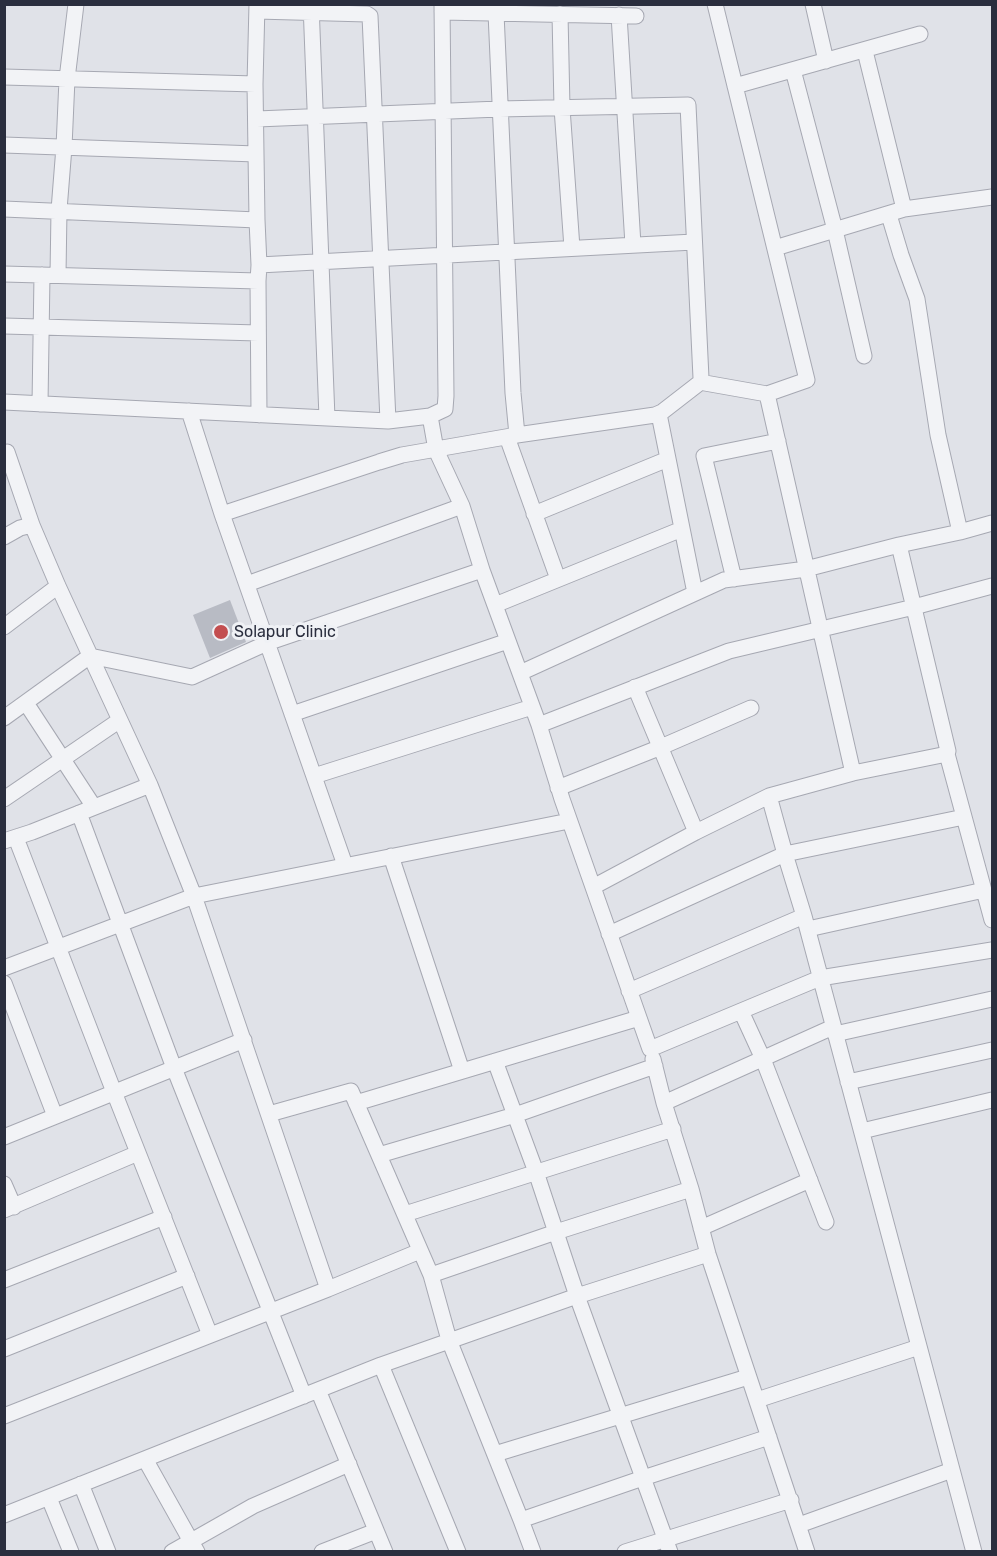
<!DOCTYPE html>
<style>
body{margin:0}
#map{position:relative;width:997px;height:1556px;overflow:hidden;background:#e0e2e8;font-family:Rubik,sans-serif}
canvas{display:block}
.frame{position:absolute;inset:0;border:6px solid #2a2e3e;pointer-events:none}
</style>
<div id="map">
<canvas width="997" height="1556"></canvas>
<div class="frame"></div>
</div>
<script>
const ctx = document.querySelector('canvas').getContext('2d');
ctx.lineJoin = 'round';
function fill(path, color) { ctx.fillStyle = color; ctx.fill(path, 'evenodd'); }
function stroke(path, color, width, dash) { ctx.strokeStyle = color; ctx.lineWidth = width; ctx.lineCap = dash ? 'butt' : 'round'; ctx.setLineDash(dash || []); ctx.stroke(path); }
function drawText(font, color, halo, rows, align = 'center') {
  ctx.font = font + ' Rubik,sans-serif'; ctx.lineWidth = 6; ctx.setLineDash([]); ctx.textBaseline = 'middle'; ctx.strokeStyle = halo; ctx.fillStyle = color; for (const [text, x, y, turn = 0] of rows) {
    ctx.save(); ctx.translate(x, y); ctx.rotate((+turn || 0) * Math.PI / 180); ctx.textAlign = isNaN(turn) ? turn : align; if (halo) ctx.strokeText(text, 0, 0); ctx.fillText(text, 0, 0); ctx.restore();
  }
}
const building = new Path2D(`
 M230,600L246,642L210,658L193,615Z`);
const minor = new Path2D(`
 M311,4L327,418
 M813,4L826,61
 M257,11L367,14L370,16L388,421
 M442,12L636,16
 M496,13L513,393L517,435
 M560,14L562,108L572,248
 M619,15L633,245
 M793,70L835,230L864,356
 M4,77L255,84
 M735,86L920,34
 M257,119L499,109L688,105L701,378L702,381
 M4,145L256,154L255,84L257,4
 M256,154L257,220
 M4,209L257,220L259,265
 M904,209L992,197
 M889,215L901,255L917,299L938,435L960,532
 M775,248L904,209L865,51
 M4,274L258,281
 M58,275L59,210L64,147L67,79L76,4
 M4,326L258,333
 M702,381L705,383L767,394L807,380L715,4
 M767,394L853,773L769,796L785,854L804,916L974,1552
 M4,402L388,421L430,416L445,409L446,396L442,4
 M40,404L42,275
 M189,411L222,514L345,865
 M659,414L695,593
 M259,415L258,281L259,265L694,242
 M430,416L436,450L462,506L482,570L539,725L562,799L650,1049L820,978L992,950
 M507,437L558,579
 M222,514L379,462L402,455L517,435L655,415L662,412L702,381
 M534,514L668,459
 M4,537L20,528L32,525
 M734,579L704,456L778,441
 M247,584L462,506
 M495,605L682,529
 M4,627L58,586
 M520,673L724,580L806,569L899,545L960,532L992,523
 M635,687L696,832
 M26,703L94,807
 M292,714L508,641
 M4,718L90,656L192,677L267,643L482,570
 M539,725L729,651L914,607L992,586
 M947,754L992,920
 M853,773L947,754L948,751L899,545
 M314,776L532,707
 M558,788L661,747L751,708
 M4,799L120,720
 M79,813L174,1068L304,1396
 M16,838L114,1092L210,1335
 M4,841L32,832L150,785
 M391,856L462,1071
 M593,887L696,832L769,796
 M808,929L984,890
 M609,934L785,854L964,817
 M4,968L194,896L569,821
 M4,983L55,1116
 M629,991L804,916
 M741,1011L763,1059L826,1222
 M835,1034L992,999
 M653,1059L664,1103L833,1027
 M495,1061L536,1172L577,1296L670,1552
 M848,1082L992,1050
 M356,1103L639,1018
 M664,1103L691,1189L708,1254L807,1552
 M269,1114L351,1091L431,1275L449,1340L521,1520L533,1552
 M862,1131L992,1100
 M4,1137L244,1040
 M379,1155L515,1115L655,1066
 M4,1184L14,1207
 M4,1210L138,1153
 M405,1214L673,1129
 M701,1228L810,1180
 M431,1275L556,1232L691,1189
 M4,1280L164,1217
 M328,1289L420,1251
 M4,1349L187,1276
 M381,1365L458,1552
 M318,1390L385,1552
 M757,1400L919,1347
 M4,1416L328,1289L194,896L150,785L58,586L32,525L7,452
 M495,1454L748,1377
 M145,1459L197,1552
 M81,1484L108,1552
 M49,1498L71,1552
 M4,1515L381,1365L577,1296L708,1254
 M521,1520L643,1478L769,1437
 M799,1525L952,1470
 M172,1552L253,1506L349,1464
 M322,1552L376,1531
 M625,1552L791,1500`);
const markers = [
 [221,632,8,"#c34e50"]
];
const poiNames = [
 ["Solapur Clinic",234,632]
];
fill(building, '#b8bbc4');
stroke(minor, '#a6a8b2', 17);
stroke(minor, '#f2f3f6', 15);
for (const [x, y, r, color] of markers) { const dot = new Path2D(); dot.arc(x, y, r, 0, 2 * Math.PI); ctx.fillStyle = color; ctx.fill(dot); stroke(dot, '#eff1f5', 2); }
drawText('16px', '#2a2e3e', '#eff1f5', poiNames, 'left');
</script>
